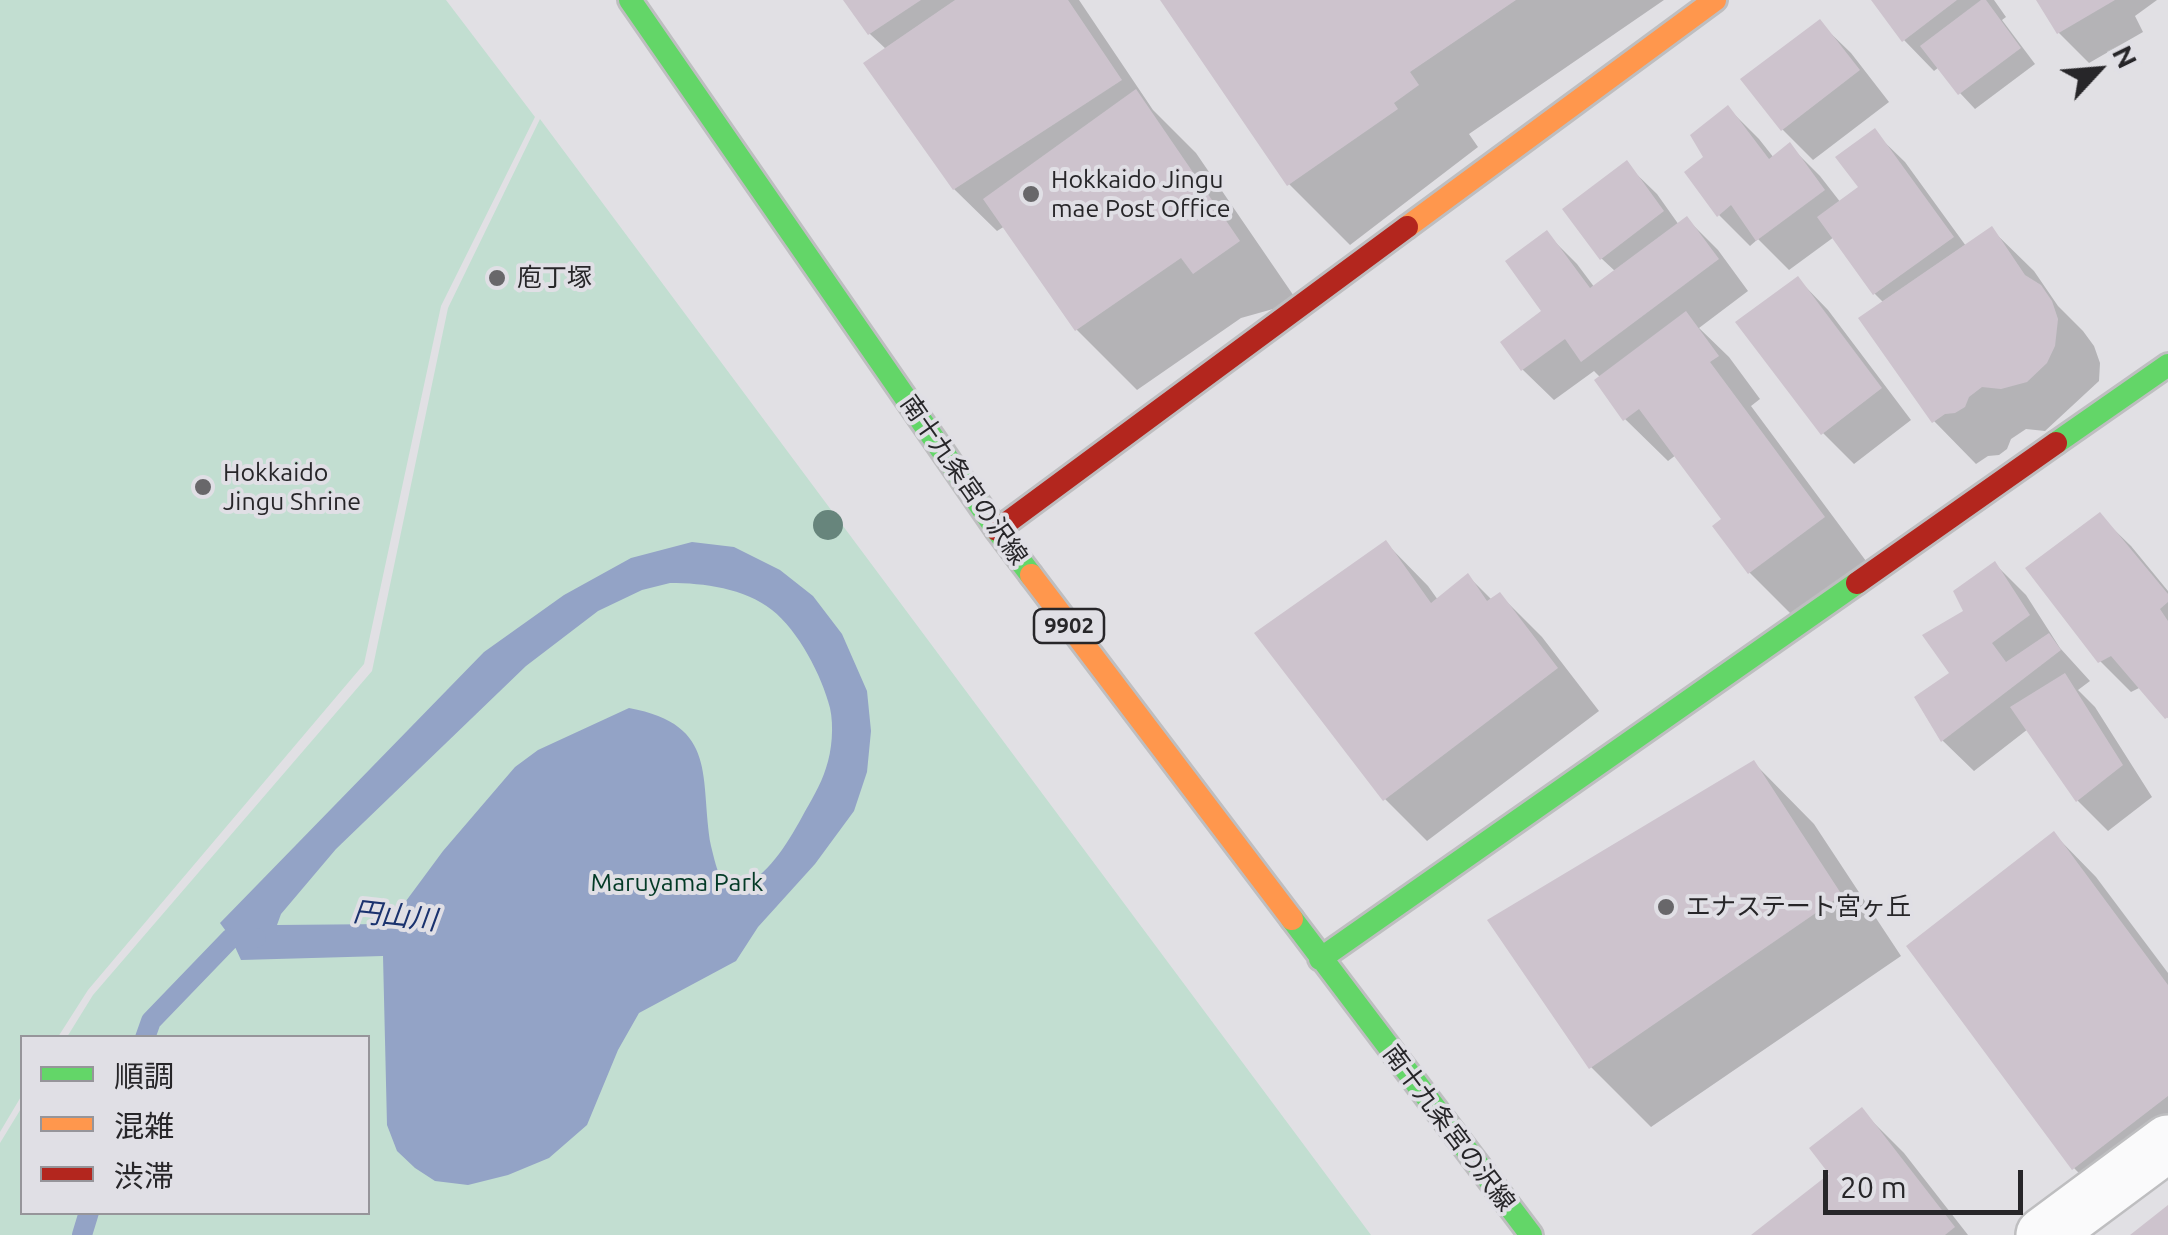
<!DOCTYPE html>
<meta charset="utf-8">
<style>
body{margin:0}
#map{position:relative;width:2168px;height:1235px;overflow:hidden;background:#e1e0e4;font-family:Ubuntu,"Noto Sans JP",sans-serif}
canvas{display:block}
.legend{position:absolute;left:20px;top:1035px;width:350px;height:180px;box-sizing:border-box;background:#e0dfe5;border:2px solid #96959a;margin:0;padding:12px 18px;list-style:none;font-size:30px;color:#272629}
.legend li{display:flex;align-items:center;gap:20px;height:50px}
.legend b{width:50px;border:2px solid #96959a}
.north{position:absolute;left:2048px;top:20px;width:100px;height:100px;-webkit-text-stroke:8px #e0dfe5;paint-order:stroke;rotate:64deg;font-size:28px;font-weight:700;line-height:40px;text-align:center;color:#272629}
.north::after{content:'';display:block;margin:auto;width:35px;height:45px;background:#272629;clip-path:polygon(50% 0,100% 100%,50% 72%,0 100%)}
.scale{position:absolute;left:1823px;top:1170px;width:200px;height:45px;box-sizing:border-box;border:5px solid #272629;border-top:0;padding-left:12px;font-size:30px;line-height:35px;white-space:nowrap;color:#272629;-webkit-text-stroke:8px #e0dfe5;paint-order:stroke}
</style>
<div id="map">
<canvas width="2168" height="1235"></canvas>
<ul class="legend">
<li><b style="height:12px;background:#63d668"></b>順調</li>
<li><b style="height:12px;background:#ff974d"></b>混雑</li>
<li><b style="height:12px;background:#b3261e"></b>渋滞</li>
</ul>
<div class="north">N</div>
<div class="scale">20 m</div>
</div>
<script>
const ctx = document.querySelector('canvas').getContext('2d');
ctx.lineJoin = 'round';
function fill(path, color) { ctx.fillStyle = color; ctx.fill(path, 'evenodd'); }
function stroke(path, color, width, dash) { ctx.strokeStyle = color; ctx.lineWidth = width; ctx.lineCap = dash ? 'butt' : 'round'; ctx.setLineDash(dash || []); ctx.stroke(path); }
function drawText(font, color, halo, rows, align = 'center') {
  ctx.font = font + ' Ubuntu,"Noto Sans JP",sans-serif'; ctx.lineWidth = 8; ctx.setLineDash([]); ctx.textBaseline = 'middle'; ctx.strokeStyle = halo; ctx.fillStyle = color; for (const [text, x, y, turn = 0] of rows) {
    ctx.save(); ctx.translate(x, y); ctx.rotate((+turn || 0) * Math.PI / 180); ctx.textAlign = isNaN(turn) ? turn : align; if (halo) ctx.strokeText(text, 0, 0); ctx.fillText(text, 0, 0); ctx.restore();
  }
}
const green = new Path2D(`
 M0,0H446L535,117L441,306L364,664L88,990L58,1037L22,1038V1095L0,1132Z
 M540,119L1371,1235H0V1143L22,1107V1212H368V1038L67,1037L93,995L372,671L448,308Z`);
const water = new Path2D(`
 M692,542L734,547L780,570L813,596L842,634L867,691L871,731L867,772L854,811L815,864L758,927L736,961L639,1013L618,1050L587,1125L549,1158L508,1175L468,1185L435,1181L415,1168L397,1151L387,1125L383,956L241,960L231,938L220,923L484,652L564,595L631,558ZM670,583C704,583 744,588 772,610C798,630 822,676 830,708C834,726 832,751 826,768C821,785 810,802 802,817C786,846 768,875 738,890C734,888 728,887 724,883C717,874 714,857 711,846C699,778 720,725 629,708L538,750L515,767L443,851L389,924L277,925L281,914L336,849L526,666L598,611L642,590Z`);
const shadow = new Path2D(`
 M846,0H1079L1153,110L1196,153L1298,302L1241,318L1137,390L1077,330L1005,226L997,231L954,189L887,50L870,34Z
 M1163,0H1664L1469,134L1478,147L1350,245L1289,184Z
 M1874,0H1994L2006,17L2002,20L2035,64L1975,109L1960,93L1939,67L1934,71L1904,40Z
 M2039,0H2157L2135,16L2143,32L2089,63L2059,33Z
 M1820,23L1851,53L1889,102L1813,160L1782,129Z
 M1728,108L1759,139L1774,158L1789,145L1820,176L1841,203L1861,188L1874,132L1905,162L1966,246L1991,229L2034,271L2058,306L2083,331L2094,346L2100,363L2099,381L2045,431L2026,429L2011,439L2007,449L1999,455L1988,456L1976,464L1934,421L1884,303L1875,294L1834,237L1789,270L1758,239L1750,246L1719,215L1688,173L1706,158Z
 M1626,164L1657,194L1679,225L1687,219L1718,250L1748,291L1699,328L1729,357L1760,399L1751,406L1866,561L1792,615L1750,573L1725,520L1676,455L1668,461L1625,419L1601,378L1594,371L1554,400L1523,370L1503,343L1545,311L1546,233L1577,264L1595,288L1616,272L1601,258Z
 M1798,279L1828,310L1911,420L1854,464L1823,433Z
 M2100,516L2131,546L2168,591V718L2141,687L2131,692L2100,661Z
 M1386,543L1428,586L1438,600L1468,576L1492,600L1500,595L1542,637L1599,711L1427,841L1385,799Z
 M1995,564L2026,595L2060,648L2090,681L2078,690L2095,707L2152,797L2108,831L2078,801L2028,729L1974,771L1943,741L1918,697L1952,674L1966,612Z
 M1754,763L1814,824L1901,956L1651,1127L1591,1067Z
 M2054,834L2096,877L2168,973V1171L2116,1211L2074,1168Z
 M1862,1111L1904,1153L1968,1235H1755L1832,1175Z`);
const stream = new Path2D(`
 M145,1038L151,1021L231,938H256
 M82,1235L89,1212`);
const building = new Path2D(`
 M843,0H921L868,35Z
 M955,0H1068L1122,80L953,190L863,63Z
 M1160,0H1516L1410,72L1419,85L1394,103L1398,109L1287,186Z
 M1871,0H1957L1902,42Z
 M1981,0H1986L2021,48L1958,95L1920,46Z
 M2036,0H2115L2057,34Z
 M1820,19L1860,70L1781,131L1740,79Z
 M1136,89L1240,241L1193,274L1181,258L1075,331L983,199Z
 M1728,105L1769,159L1790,142L1825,190L1756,241L1731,205L1717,217L1684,172L1703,157L1690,135Z
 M1875,128L1954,237L1873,295L1817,217L1858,187L1835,157Z
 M1627,160L1664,211L1600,260L1562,209Z
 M1687,216L1719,259L1581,362L1565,339L1521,371L1500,342L1541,311L1505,261L1547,230L1590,288Z
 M1992,226L2025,275L2041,285L2052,301L2058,319L2055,346L2047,363L2027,382L2001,389L1982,387L1969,397L1965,407L1955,413L1945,414L1932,423L1858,318Z
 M1798,276L1882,388L1821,435L1735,322Z
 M1686,311L1719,356L1710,362L1825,517L1748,574L1712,526L1721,519L1639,409L1623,421L1594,380Z
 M2100,512L2168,594V602L2160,609L2168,621V717L2165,719L2111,656L2098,663L2025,568Z
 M1386,540L1431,603L1468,573L1487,601L1500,592L1558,668L1383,801L1254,633Z
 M1995,561L2030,615L1992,643L2006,662L2049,633L2061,650L1941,742L1914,697L1949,673L1922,635L1963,611L1953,591Z
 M2065,673L2123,765L2076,802L2010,707Z
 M1754,760L1842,895L1589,1069L1487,920Z
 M2054,831L2168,985V1096L2072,1170L1906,946Z
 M1862,1107L1955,1227L1945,1235H1751L1829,1174L1809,1148Z
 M2168,1205V1235H2130Z`);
const street = new Path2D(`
 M2044,1235L2168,1143`);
const fast = new Path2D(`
 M630,0L997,530L1031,575
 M2056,443L2168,365
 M1292,919L1531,1235
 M1320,959L1857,583`);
const slow = new Path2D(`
 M1407,227L1715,0
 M1031,575L1292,919`);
const jam = new Path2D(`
 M997,530L1407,227
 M1857,583L2056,443`);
const trees = [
 [828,525]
];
const markers = [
 [1031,194,10,"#68676a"],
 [497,278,10,"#68676a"],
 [203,487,10,"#68676a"],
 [1666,907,10,"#68676a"]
];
const shields = [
 [1069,626,70]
];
const shieldNames = [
 ["9902",1069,626]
];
const poiNames = [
 ["Hokkaido Jingu",1051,180],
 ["mae Post Office",1051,209],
 ["庖丁塚",517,278],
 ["Hokkaido",223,473],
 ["Jingu Shrine",223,502],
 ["エナステート宮ヶ丘",1686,907]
];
const streetNames = [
 ["南十九条宮の沢線",964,480,55],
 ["南十九条宮の沢線",1449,1128,53]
];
const parkNames = [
 ["Maruyama Park",677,883]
];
const waterNames = [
 ["円山川",395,916,6]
];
fill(green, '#c2ded1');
fill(water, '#93a3c6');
fill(shadow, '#0003');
stroke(stream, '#93a3c6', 20);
fill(building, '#cdc3cd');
stroke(street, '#bebec0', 60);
stroke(fast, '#bebec0', 28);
stroke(slow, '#bebec0', 28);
stroke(jam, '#bebec0', 28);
stroke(street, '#fafafb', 55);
stroke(fast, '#63d668', 22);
stroke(slow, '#ff974d', 22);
stroke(jam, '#b3261e', 22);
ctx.fillStyle = '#67857c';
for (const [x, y] of trees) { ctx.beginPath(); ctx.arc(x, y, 15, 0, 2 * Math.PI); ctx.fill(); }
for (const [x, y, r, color] of markers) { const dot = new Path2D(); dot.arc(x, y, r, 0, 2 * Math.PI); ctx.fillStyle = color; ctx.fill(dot); stroke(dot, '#e0dfe5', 4); }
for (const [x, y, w] of shields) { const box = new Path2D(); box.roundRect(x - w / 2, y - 17, w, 34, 8); ctx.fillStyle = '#e0dfe5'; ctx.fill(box); stroke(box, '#272629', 2.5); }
drawText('bold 22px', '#272629', null, shieldNames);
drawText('25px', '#272629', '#e0dfe5', poiNames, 'left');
drawText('25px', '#272629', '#e0dfe5', streetNames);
drawText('25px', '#033a26', '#e0dfe5', parkNames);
drawText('italic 28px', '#1a326e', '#e0dfe5', waterNames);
</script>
